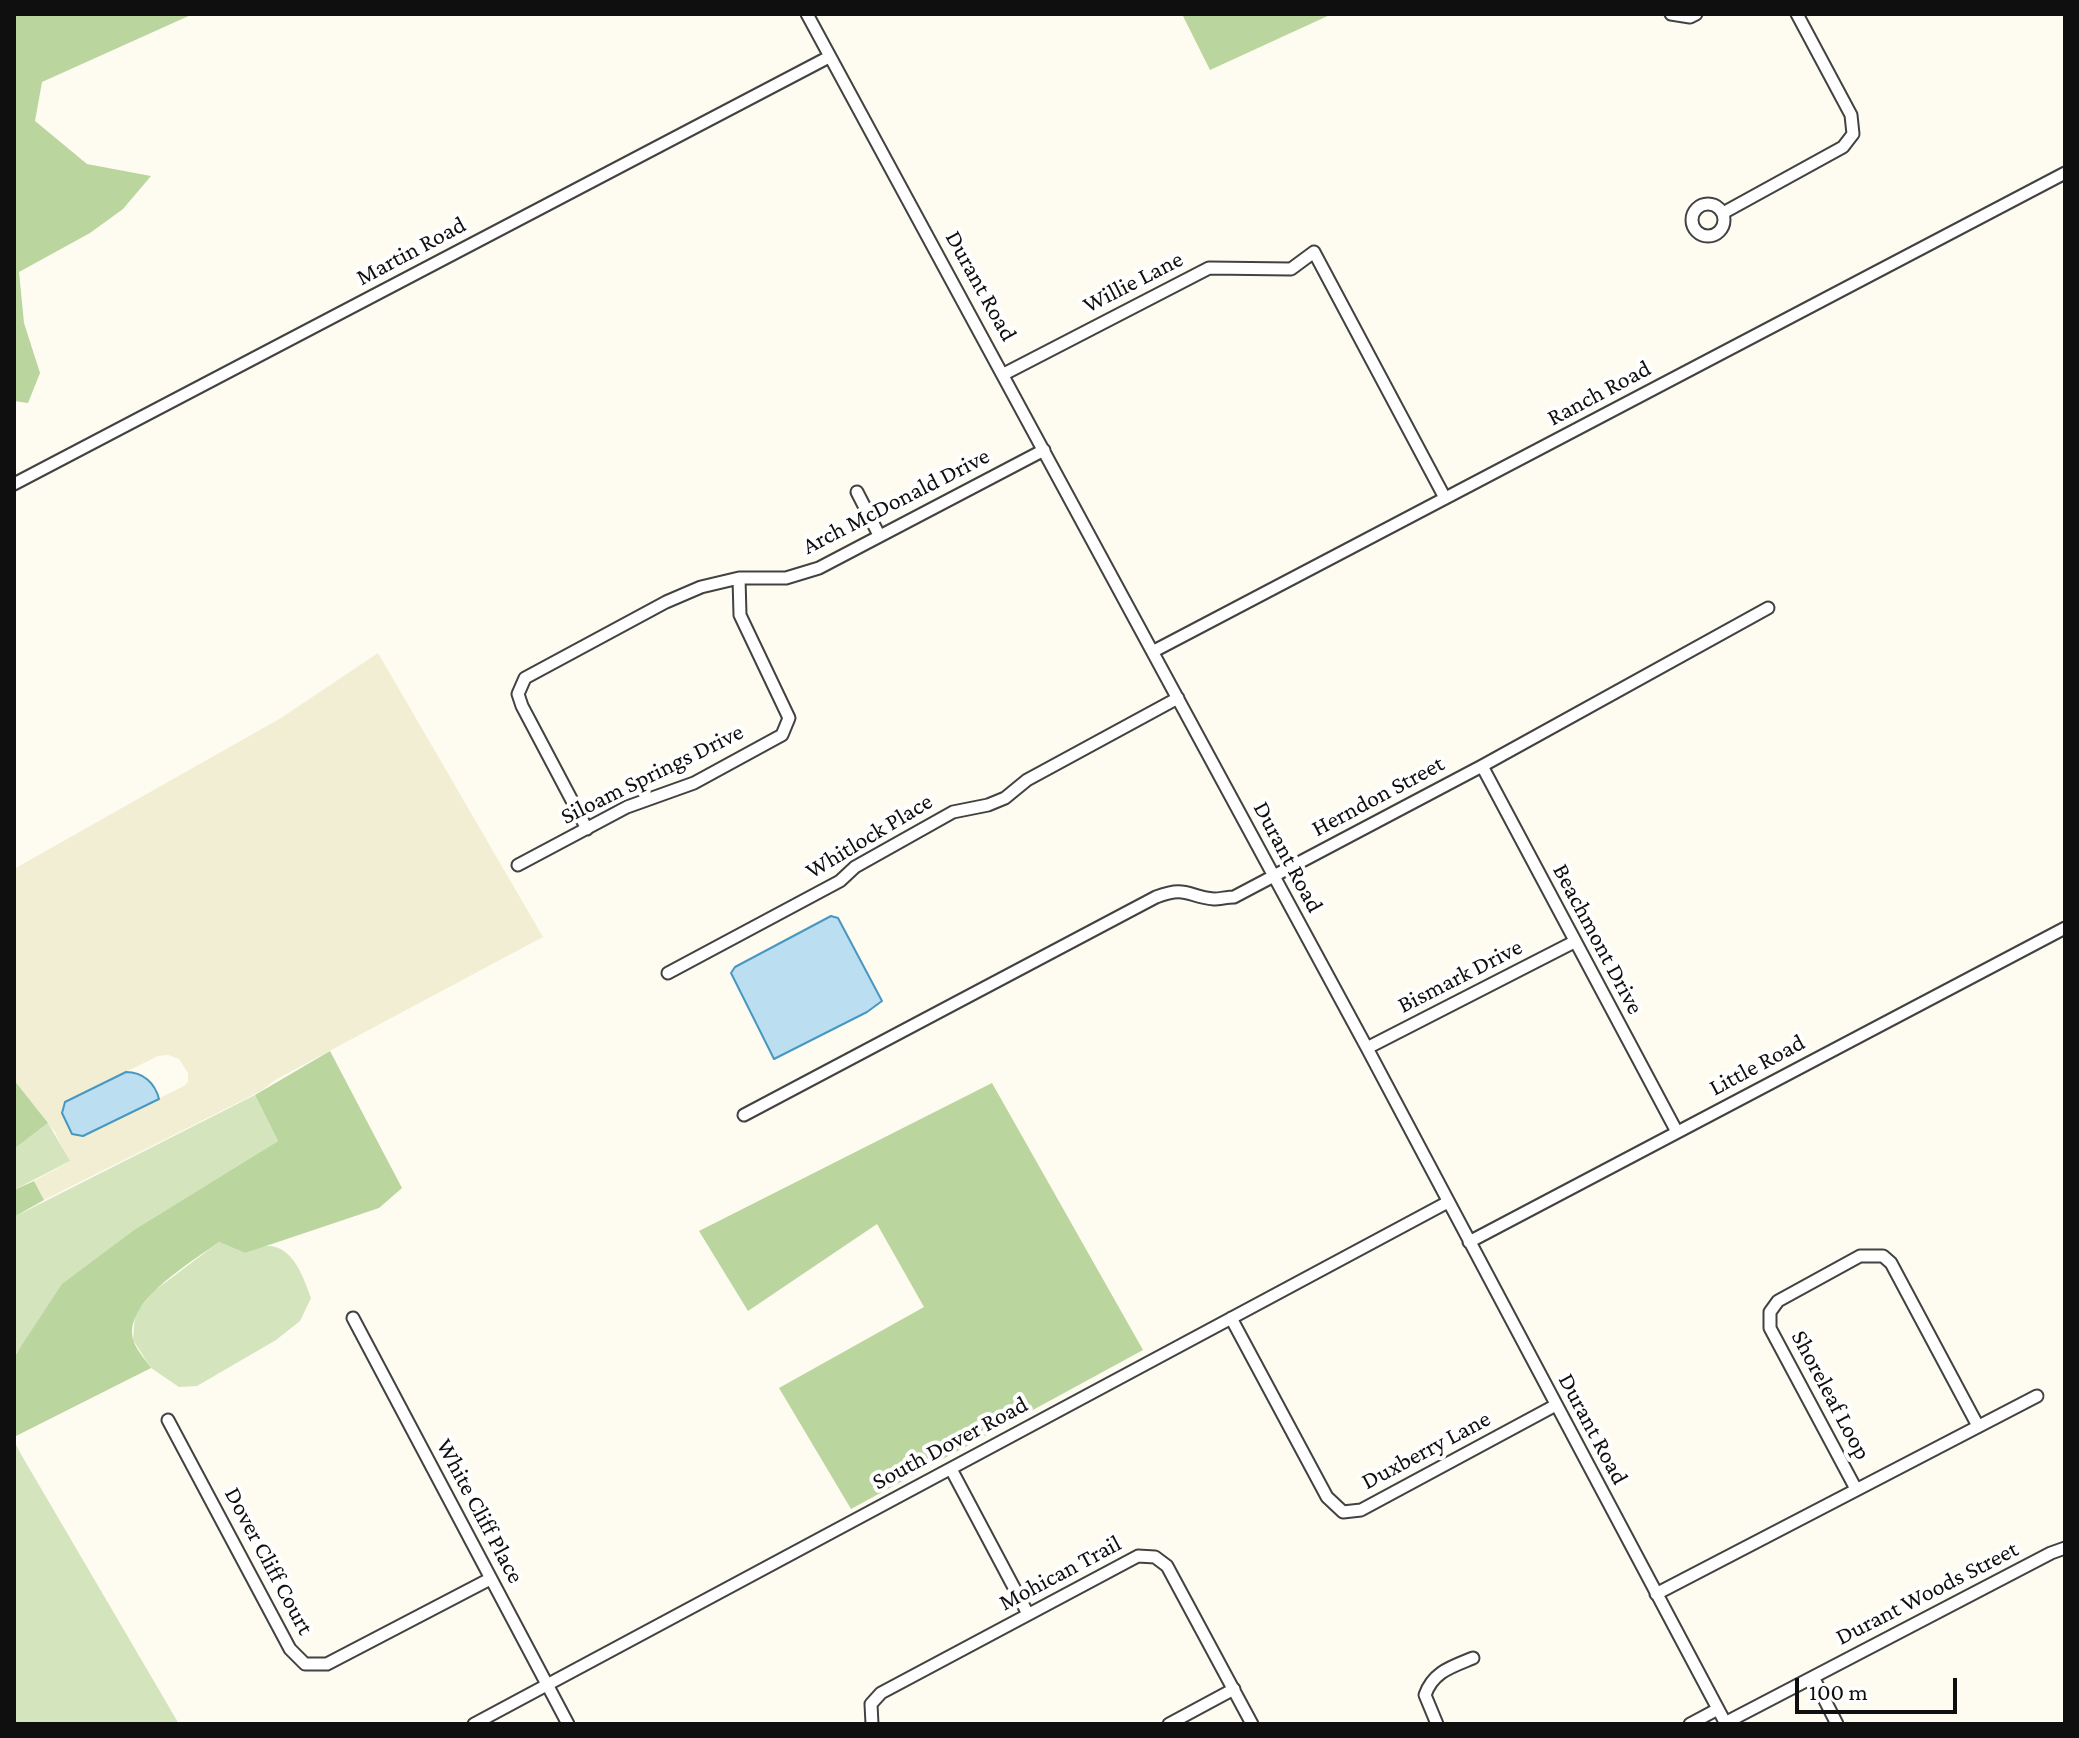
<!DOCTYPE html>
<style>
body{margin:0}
#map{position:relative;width:2079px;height:1738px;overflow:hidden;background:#fefbf1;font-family:"Crimson Pro",serif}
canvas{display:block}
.frame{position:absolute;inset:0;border:16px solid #0f0f0f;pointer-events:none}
.scale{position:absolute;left:1795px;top:1678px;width:162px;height:36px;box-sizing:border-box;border:4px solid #0f0f0f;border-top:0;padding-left:10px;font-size:24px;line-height:28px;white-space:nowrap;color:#0f0f0f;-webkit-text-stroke:6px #fff;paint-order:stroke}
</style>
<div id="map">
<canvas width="2079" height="1738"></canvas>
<div class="frame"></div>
<div class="scale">100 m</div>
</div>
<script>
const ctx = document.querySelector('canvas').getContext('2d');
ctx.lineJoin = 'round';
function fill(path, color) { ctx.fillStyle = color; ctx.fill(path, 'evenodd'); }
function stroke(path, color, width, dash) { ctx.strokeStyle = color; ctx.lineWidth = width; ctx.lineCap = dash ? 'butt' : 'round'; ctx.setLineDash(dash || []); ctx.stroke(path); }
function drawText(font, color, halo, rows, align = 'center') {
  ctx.font = font + ' "Crimson Pro",serif'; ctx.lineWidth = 8; ctx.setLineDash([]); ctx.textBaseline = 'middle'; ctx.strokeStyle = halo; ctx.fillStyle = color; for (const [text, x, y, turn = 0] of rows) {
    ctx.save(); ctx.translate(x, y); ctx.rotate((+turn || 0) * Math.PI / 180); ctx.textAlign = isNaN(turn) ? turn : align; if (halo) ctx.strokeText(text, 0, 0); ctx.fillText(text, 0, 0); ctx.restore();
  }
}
const farmland = new Path2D(`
 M378,653L543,937L275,1080L261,1091L44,1200L34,1181L69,1162L55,1132L14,1080V869L281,718ZM168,1055L179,1059L188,1073V1082L184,1086L83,1136L72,1134L62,1113L65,1102L158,1056Z`);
const green = new Path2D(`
 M255,1095L278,1141L137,1228L15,1354L14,1217Z
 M48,1123L70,1161L14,1190V1149Z
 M219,1242L245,1253C251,1251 262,1245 269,1246C294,1247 304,1279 311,1298L300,1321L276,1340L197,1386L179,1387L151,1368L133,1340L135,1314L154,1291Z
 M14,1441L22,1456L179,1724H14Z`);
const forest = new Path2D(`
 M14,14H193L42,82L35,121L87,164L151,176L123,209L90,233L19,272L24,323L40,373L28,403L14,401Z
 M1182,14H1332L1210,70Z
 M330,1051L402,1188L379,1208L245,1253L219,1242C192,1262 120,1303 134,1342C137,1351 146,1360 151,1368L14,1437V1352L16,1354L62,1284L137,1228L278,1141L255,1095Z
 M14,1080L48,1123L14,1149Z
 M992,1083L1143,1350L851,1509L779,1388L924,1307L877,1224L748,1311L699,1231Z
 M34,1181L44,1200L14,1217V1190Z`);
const water = new Path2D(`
 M831,916L838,918L882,1001L867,1012L774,1059L731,973L735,967Z
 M126,1072C143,1072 155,1083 159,1099L83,1136L72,1134L62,1113L65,1102Z`);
const minor = new Path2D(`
 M807,14L1367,1048L1726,1724
 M1671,14L1690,17L1696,14
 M1692 220a16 16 0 1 1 32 0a16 16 0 1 1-32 0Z
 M1723,213L1843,147L1853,134L1851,115L1797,14
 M1004,374L1209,268L1291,269L1314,252L1445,498
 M14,484L829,57
 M857,492L879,535
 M1154,651L2065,173
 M1482,766L1677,1132
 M587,829L522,706L518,694L525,678L666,602L701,587L739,578H786L819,568L1044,450
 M518,865L627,807L694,783L782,735L789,718L740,615L739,578
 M668,973L840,881L855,867L953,812L988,805L1005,798L1027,780L1178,698
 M1367,1048L1574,942
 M744,1115L1156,897C1187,885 1188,897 1214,899C1220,899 1227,897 1234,897L1482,766L1768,608
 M1469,1242L2065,928
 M353,1318L568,1724
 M1231,1318L1327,1497L1343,1512L1361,1510L1556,1405
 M168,1420L290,1649L305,1664H327L490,1579
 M951,1469L1028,1614
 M1856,1489L1770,1328V1312L1778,1301L1860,1256H1883L1891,1263L1978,1426
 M1656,1594L2037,1396
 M1813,1677L1837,1724
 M1725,1723L2051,1553L2065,1548
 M474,1724L1448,1202
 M872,1724L871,1704L881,1693L1138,1556L1155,1557L1167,1566L1252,1724
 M1169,1724L1234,1689
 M1437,1724L1425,1695C1433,1672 1451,1667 1473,1658
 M1690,1724L1718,1709`);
const streetNames = [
 ["Martin Road",411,251,-28],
 ["Willie Lane",1133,282,-27],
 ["Durant Road",981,286,61],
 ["Ranch Road",1599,393,-28],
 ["Arch McDonald Drive",896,501,-27],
 ["Siloam Springs Drive",652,774,-26],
 ["Herndon Street",1378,796,-28],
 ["Whitlock Place",869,836,-31],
 ["Durant Road",1288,857,62],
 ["Beachmont Drive",1598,939,62],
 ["Bismark Drive",1460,976,-27],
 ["Little Road",1757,1065,-28],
 ["Shoreleaf Loop",1831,1395,62],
 ["Durant Road",1593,1429,62],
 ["South Dover Road",950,1443,-28],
 ["Duxberry Lane",1426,1450,-28],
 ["White Cliff Place",480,1511,62],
 ["Dover Cliff Court",269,1561,62],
 ["Mohican Trail",1060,1573,-28],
 ["Durant Woods Street",1927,1593,-27]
];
fill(farmland, '#f2eed3');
fill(green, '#d4e5be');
fill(forest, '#bad59e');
fill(water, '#bbdff1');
stroke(water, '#4897c1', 2);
stroke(minor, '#424242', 15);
stroke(minor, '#fff', 11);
drawText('24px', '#0f0f0f', '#fff', streetNames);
</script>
